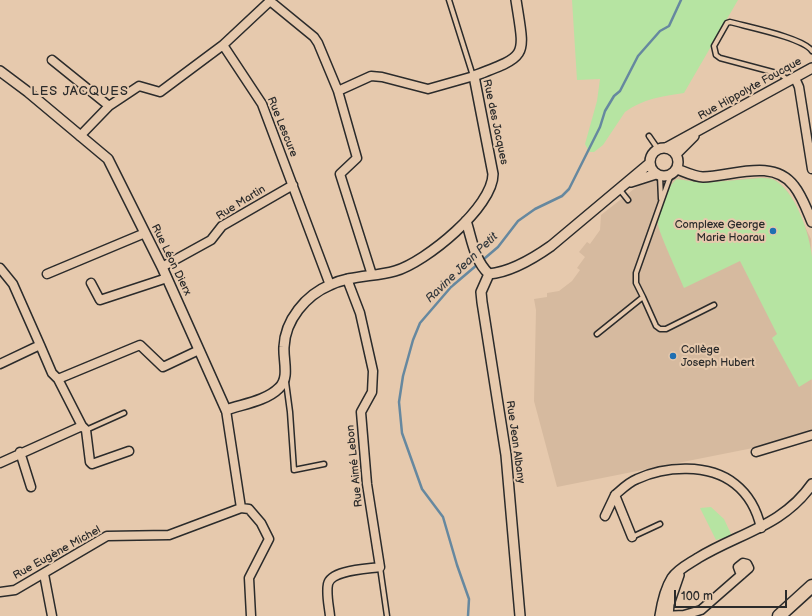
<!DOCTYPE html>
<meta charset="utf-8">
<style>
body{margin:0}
#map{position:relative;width:812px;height:616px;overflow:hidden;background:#e6c9ad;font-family:"Balsamiq Sans",sans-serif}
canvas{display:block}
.scale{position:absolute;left:674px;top:590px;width:113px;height:18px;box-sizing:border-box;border:2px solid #2b2b2b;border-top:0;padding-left:5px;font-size:12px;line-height:14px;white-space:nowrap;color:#2b2b2b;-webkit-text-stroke:3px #e6c9ad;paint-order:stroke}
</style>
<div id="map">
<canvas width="812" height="616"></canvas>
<div class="scale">100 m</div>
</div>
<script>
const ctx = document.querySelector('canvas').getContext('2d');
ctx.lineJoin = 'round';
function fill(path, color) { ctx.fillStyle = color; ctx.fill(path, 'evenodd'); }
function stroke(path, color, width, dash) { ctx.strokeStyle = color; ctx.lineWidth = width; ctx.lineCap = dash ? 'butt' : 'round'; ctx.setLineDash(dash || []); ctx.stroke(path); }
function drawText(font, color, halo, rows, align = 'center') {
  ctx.font = font + ' "Balsamiq Sans",sans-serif'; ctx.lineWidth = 4; ctx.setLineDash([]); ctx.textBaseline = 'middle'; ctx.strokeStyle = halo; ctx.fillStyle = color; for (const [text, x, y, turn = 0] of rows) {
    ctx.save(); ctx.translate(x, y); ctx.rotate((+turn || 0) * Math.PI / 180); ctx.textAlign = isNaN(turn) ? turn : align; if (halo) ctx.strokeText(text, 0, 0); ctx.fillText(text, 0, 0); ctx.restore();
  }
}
const built = new Path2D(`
 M651,167L660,176H668L677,169L682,177L704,182L766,177L776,180L788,192L811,239L812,429L758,447L557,487L534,401L536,310L534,299L547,297V293L559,291L572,281L580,270L577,268L585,257L579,252L587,242L590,244L600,230L601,215L639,185Z`);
const green = new Path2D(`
 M572,0H738L684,93C662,96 643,99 625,112L603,145L594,152H589L585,144L597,101L600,79L577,80Z
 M760,178C763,178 769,178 772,179C795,188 810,235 812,257V379L799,387L772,338L777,334L740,261L684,288C680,278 658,231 658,224C659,213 668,184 677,179L703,183Z
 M711,507L724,519L731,534L728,537L716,540L700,508Z`);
const stream = new Path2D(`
 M468,616L469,599L457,565L443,517L422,489L402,433L399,402L403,376L413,340L420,323L451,287L498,247L518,221L535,209L562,196L569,189L600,127L605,111L614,96L620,91L638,56L660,31L669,26L681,0`);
const service = new Path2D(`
 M449,0L473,76
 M788,80L780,74L720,58L716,55L714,46L727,23L730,22C748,27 804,38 812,51
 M649,136L658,149
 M660,176L661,199
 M620,190L628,200
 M643,297L656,326L660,329H666L714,305
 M597,334L643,297L636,283V273L671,174
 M286,382L290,412L294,470L324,464
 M86,430L124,413
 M632,537L660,524
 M380,567L387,616`);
const minor = new Path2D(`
 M271,0L270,1L314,37L318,43L338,91L357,158L340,174L372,275
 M270,1L223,45L262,104L330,285
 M52,60L109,106
 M795,78L799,87L812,169
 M338,91L371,76L382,77L428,89L474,76
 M80,136L109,106L139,86L160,92L223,45
 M162,267L211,240L222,226L293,185
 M0,268L13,284L40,345
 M47,274L145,233
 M91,283L100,300L167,278
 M0,364L40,345L52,373L58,379L140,345L163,367L199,350
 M58,379L82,426
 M226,410L241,508
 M20,452L31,487
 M756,452L812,435
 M0,463L82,426L86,430L90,462L92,464L129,451
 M605,516L615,495
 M632,537L615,495C622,489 629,482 637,479C665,466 709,463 735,484C749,495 757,510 761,528
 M44,574L52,616
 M0,592L15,590L107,536L169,535L241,508L249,509L261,523L269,539L249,578L251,616
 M330,616C329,606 326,594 328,584C331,570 367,569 380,567L367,484L361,412L372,392L373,371L360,313L347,279
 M663,616L684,615L701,610L749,568L747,564L743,563L738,567L741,575`);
const tertiary = new Path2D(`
 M0,71L28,92L108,159L162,267L226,410C243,404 266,401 279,388C290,378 283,360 284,347C285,320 306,295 330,285C351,275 374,277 395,271C426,262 493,207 493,174L474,76C529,55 525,58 516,0
 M650 162a14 14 0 1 1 28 0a14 14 0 1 1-28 0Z
 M666,148L812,68
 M676,154L694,136
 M677,169C685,172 695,177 703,177C733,176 773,158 794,186C802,196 807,210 812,222
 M631,182L656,174
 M466,221C472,239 474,260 489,274C511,272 534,258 551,246L650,163
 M489,274L481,292L482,302L506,455L520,616
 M660,616C662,603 665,589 672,578C678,569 689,564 698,558C739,533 783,526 812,484
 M668,616L669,604L679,575`);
const primary = new Path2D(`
 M779,616L812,586`);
const markers = [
 [773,231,4,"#1f6fb2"],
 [673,356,4,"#1f6fb2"]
];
const streetNames = [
 ["Rue Hippolyte Foucque",750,89,-29],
 ["Rue des Jacques",495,122,78],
 ["Rue Lescure",282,127,68],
 ["Rue Martin",241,203,-32],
 ["Rue Léon Dierx",171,260,64],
 ["Rue Jean Albany",515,442,82],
 ["Rue Aimé Lebon",355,466,-96],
 ["Rue Eugène Michel",57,553,-29]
];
const poiNames = [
 ["Complexe George",765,225],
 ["Marie Hoarau",765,238],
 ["Collège",681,350,"left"],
 ["Joseph Hubert",681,363,"left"]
];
const waterNames = [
 ["Ravine Jean Petit",462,268,-44]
];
const quarterNames = [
 ["LES JACQUES",80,92]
];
fill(built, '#d6ba9f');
fill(green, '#b6e4a2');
stroke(stream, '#66889f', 2.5);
stroke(service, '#2b2b2b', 7);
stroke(minor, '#2b2b2b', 11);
stroke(tertiary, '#2b2b2b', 12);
stroke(primary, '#2b2b2b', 15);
stroke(service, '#e6c9ad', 4);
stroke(minor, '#e6c9ad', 8);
stroke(tertiary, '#e6c9ad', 9);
stroke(primary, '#e6c9ad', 12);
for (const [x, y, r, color] of markers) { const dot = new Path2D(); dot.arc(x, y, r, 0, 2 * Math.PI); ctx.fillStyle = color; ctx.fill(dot); stroke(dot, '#e6c9ad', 1.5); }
drawText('11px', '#2b2b2b', '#e6c9ad', streetNames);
drawText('11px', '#2b2b2b', '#e6c9ad', poiNames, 'right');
drawText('italic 12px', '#353a3e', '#e6c9ad', waterNames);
ctx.letterSpacing = '1px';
drawText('13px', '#2b2b2b', '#e6c9ad', quarterNames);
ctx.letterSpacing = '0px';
</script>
